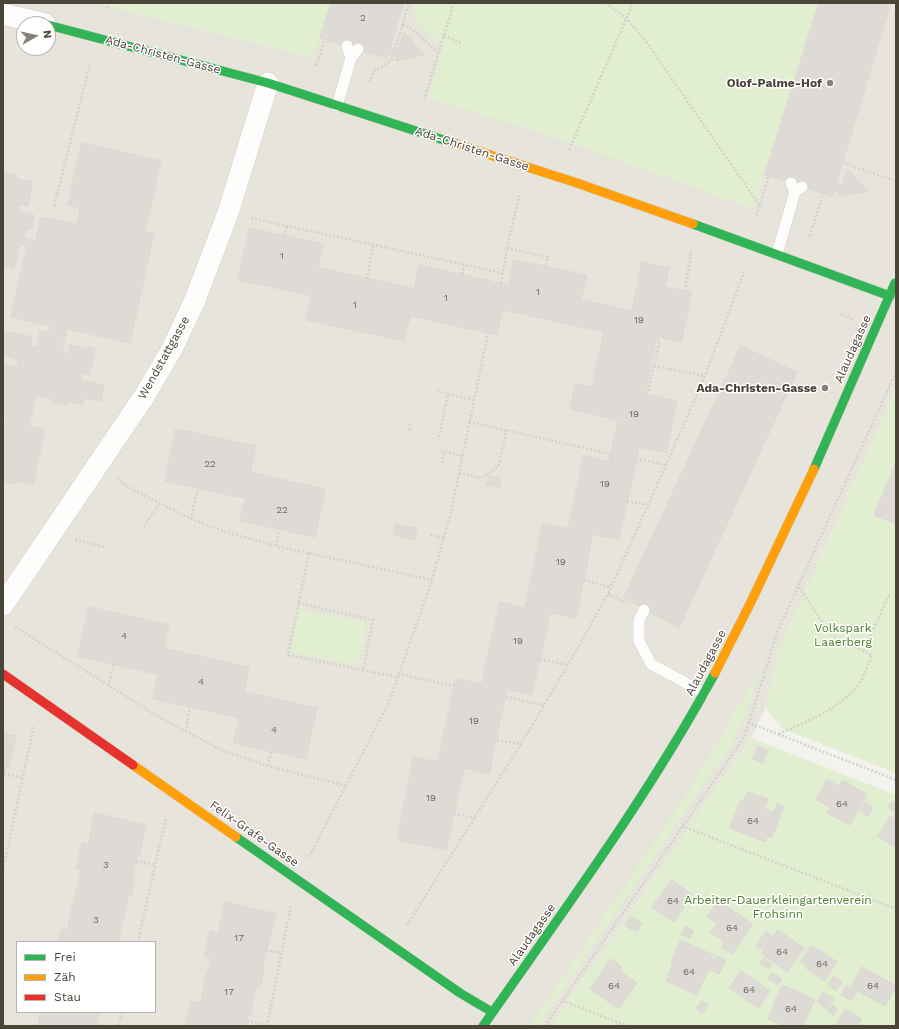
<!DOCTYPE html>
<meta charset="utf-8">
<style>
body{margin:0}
#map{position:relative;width:899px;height:1029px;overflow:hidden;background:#f4f2ee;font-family:"Work Sans",sans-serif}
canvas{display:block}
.frame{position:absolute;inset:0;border:4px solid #4b4439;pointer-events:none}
.legend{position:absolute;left:16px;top:941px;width:140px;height:72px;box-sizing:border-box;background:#fff;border:1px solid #b7b4b0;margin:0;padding:5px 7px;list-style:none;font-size:12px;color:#4b4439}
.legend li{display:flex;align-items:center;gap:8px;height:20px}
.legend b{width:20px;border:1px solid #b7b4b0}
.north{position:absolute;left:16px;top:16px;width:40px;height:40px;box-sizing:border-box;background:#fff;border:1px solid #b7b4b0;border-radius:50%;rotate:82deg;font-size:11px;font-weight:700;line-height:16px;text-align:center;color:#4b4439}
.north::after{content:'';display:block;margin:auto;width:14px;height:18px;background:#868178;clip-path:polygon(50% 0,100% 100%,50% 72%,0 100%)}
</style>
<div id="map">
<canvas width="899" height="1029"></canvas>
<div class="frame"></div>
<ul class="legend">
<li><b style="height:5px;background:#30b455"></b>Frei</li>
<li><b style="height:5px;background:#ff9f0a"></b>Zäh</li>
<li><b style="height:5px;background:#e5322d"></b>Stau</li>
</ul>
<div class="north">N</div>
</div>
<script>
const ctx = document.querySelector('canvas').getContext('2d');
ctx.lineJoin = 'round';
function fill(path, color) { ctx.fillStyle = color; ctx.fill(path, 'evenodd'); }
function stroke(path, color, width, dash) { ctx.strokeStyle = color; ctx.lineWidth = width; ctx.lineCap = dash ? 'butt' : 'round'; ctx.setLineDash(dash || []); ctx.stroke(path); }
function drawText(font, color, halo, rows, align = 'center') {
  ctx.font = font + ' "Work Sans",sans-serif'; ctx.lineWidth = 3; ctx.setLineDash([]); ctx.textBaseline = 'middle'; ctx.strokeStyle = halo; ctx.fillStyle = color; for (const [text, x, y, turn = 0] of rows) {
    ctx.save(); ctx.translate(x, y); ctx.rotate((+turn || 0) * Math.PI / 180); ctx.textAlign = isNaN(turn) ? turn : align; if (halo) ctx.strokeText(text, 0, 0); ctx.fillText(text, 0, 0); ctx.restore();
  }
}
const residential = new Path2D(`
 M3,3H896V389L778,653L765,708L751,738L551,1026H3ZM24,24H48V48H24ZM17,942H155V1012H17Z`);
const green = new Path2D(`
 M95,3H331L314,58Z
 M416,3H819L753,209L582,147L428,97L444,43L431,39L412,17Z
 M896,389V773L783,729L765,708L778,653Z
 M299,609L367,623L358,666L290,652Z
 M761,668L745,716L732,744L538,1026H529L573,963L687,793Z
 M751,738L896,795V1026H551Z`);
const building = new Path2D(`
 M331,3H404L390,47L398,50L404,32L424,55L395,61L397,56L389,53L387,58L320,38Z
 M819,3H891L836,184L842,186L847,169L868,191L839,197L841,193L834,191L832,196L765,175Z
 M82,143L161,161L145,232L154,233L130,343L67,329L66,336H63L62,339L65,340L62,353L68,354L70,345L87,349L88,347L95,348L90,375L82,373L81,380L104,385L101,401L85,398L83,405L67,402L66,405L51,402L52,399L36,395L29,426L45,430L33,485L17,481L16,484L3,481V421L5,422L6,414L3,413V364L17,367L18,360L3,356L6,340H4L5,331L32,337L30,346L37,347L40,331L49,333L50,326L11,317L27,246L20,245L14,269L3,266V172L17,176L16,179L33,182L28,206L19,204L18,211L34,215L32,229L27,228L24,238L36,241L41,217L77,224L80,208L68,205Z
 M250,228L323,244L318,268L329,270L324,298L238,280Z
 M514,260L587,275L581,300L596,303L591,329L490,307L495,282L509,285Z
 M642,262L669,268L665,287L692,292L681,342L657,337L650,370L598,358L604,332L591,329L596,303L632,311Z
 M419,265L495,282L490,307L502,310L497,335L398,313L404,286L414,289Z
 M329,270L404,286L398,313L410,316L404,341L306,320L312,295L324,298Z
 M741,346L797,372L679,628L624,598Z
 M598,358L650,370L645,394L677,401L666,453L639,447L635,467L609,461L618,420L570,409L575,383L592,387Z
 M176,429L256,446L250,473L240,470L234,496L165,481Z
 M584,456L635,467L619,540L593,534L591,544L566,539Z
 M896,463V524L874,515Z
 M240,470L325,489L315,537L240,521L245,498L234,496Z
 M489,476L501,478L499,488L486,485Z
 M543,523L569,529L566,539L591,544L576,618L550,613L548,623L523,618Z
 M395,524L417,528L415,540L393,535Z
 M500,602L525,608L523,618L548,623L532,695L507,689L504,702L479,697Z
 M89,607L169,625L164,648L153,646L147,672L78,656Z
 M153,646L249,667L244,692L232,689L227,715L153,699L158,674L147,672Z
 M456,679L482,684L479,697L504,702L489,774L464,768L461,782L435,776Z
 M232,689L317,708L306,759L233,743L239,718L227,715Z
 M3,733L16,736L8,768L6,767L3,780Z
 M758,746L768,750L763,763L752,759Z
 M414,757L438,762L435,776L461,782L446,850L397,840Z
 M827,780L839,786L842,780L867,794L850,825L827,813L830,807L816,800Z
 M748,792L768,799L764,809L744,801Z
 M741,800L776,813L765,842L730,828Z
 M892,801L896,804V813L888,807Z
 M866,802L873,807L868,816L860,811Z
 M778,803L784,806L772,838L767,836L776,813L774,812Z
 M95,813L146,825L139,856H137L136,861L132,880L134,881L131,896H128L125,911L74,899L81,870L76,868L82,842L88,844Z
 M891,816L896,819V848L878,836Z
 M672,880L693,895L674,922L652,907Z
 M74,899L125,911L118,942H58L61,929L67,930Z
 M719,901L753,924L732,954L721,948L725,942L710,932L717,924L707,917Z
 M225,902L276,914L262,968H264L261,985L207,973L211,958L204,956L210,930L218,933Z
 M630,916L642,923L637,932L625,926Z
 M686,926L694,931L689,939L681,934Z
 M778,930L804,948L787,972L762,954Z
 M766,932L774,937L764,951L756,946Z
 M681,940L713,955L711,959L713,960L697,995L666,981L673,964L671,963Z
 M812,946L818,950L807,966L800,962Z
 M819,949L837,962L824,981L806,968Z
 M716,956L726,960L719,974L710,970Z
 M764,958L772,964L769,969L760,963Z
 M611,959L622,967L619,970L637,983L619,1009L590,989Z
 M862,967L896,986L885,1006L851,987Z
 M741,971L770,991L758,1008L729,988Z
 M207,973L257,984L250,1016L248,1015L245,1026H185L191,1001L200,1003Z
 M772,973L782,979L778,985L768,979Z
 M834,976L842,982L836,991L828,985Z
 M782,985L815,999L803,1026H785L768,1019Z
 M846,986L857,992L851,1001L841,995Z
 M823,992L834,999L827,1009L817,1002Z
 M702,1001L708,1005L702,1014L696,1009Z
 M833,1005L837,1009L833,1015L828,1011Z
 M845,1009L862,1019L858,1026H835Z
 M48,1012H100L97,1026H38L40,1014L47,1016Z`);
const path = new Path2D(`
 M606,3L626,18L645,40L760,206L756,217
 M107,8L108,3
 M403,24L418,34L438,53
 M444,36L462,43
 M395,49L409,3
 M316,66L325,39
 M369,82L374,71L391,61L393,55
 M424,100L454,3
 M569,150L633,3
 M843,163L896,181
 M54,206L90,64
 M760,206L769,176
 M251,218L502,273
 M284,236L287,226
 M810,236L823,193
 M507,248L548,257L546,267
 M462,274L464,265
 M367,279L373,245
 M501,283L507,248L520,193
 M685,291L691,253
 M840,314L853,319
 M654,366L705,376
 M896,372L778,630L749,723L896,780
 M437,391L474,400
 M647,395L660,341L656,340
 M469,422L611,454
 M409,430L411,422
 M439,437L448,394
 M441,451L463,456
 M636,459L666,465
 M442,463L444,452
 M459,473L482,478L498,467L507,430
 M117,479L130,488L191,519L226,532L276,546L432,580
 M627,501L648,505
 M191,519L198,488
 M144,526L160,503
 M430,535L444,538
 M75,540L106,547
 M276,546L279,530
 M309,553L288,655L397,677
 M584,580L610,587
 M608,594L627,603
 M298,603L373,620L363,671
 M15,627L164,720L224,751L268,766L347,786
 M863,651L890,593
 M540,659L568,665
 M398,674L455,686
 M108,686L114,664
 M506,697L544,705
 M186,732L190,707
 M779,734C809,720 842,709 861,681C866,673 868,663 872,655L839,640L826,628L799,587
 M497,740L521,744
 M268,766L271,752
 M4,774L23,778
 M454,814L475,818
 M682,826L896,909
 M309,857L389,702L432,580L451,512L488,333
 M136,861L155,865
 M3,870L34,725
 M407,925L521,744L568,665L608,594L666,465L705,376L744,272
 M138,942L166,817
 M266,950L282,953
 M563,1001L627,1026
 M247,1021L267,1025
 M119,1026L122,1012
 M267,1026L291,906
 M545,1026L743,739L749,723`);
const lane = new Path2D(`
 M347,46L351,58
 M337,106L351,58L358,49
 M791,183L795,192
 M777,254L795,192L802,187
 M644,610L639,620V641L651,664L704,693`);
const street = new Path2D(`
 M3,14L45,24
 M3,605L145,395L172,349L195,300L228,213L268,83`);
const fast = new Path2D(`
 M48,25L268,83L456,144
 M693,224L890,296
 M814,469L895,283
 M236,837L460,993L492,1012
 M483,1026C563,911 648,797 715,673`);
const slow = new Path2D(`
 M456,144L577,183L693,224
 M715,673L751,602L814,469
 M133,765L236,837`);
const jam = new Path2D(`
 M3,674L133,765`);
const markers = [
 [830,83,4,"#868178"],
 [825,388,4,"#868178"]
];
const numberNames = [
 ["2",363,18],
 ["1",282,256],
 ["1",538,292],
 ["1",446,298],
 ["1",355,305],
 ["19",639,320],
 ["19",634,414],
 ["22",210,464],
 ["19",605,484],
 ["22",282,510],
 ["19",561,562],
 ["4",124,636],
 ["19",518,641],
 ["4",201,682],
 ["19",474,721],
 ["4",274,730],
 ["19",431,798],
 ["64",842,804],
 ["64",753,821],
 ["3",106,865],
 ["64",673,901],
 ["3",96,920],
 ["64",732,928],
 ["17",239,938],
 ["64",782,952],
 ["64",822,964],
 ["64",689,972],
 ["64",614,986],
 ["64",873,986],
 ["64",749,990],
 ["17",229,992],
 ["64",791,1009]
];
const streetNames = [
 ["Ada-Christen-Gasse",163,55,15],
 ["Ada-Christen-Gasse",472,149,18],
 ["Alaudagasse",853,349,-66],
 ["Wendstattgasse",164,358,-61],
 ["Alaudagasse",706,663,-62],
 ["Felix-Grafe-Gasse",254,834,35],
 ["Alaudagasse",532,935,-55]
];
const poiNames = [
 ["Olof-Palme-Hof",822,83],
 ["Ada-Christen-Gasse",817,388]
];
const parkNames = [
 ["Volkspark",843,628],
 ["Laaerberg",843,642],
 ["Arbeiter-Dauerkleingartenverein",778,900],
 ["Frohsinn",778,914]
];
fill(residential, '#e7e4dc');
fill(green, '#e1eecf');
fill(building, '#dedbd6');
stroke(building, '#dcd9d4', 1);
stroke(lane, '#d2d0cb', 12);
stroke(street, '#d2d0cb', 22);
stroke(fast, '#d3cfc5', 10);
stroke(slow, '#d3cfc5', 10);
stroke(jam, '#d3cfc5', 10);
stroke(path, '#d3d2cc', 2.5, [2, 2]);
stroke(lane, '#fdfdfc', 11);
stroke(street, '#fdfdfc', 21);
stroke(fast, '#30b455', 9);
stroke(slow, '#ff9f0a', 9);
stroke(jam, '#e5322d', 9);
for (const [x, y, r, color] of markers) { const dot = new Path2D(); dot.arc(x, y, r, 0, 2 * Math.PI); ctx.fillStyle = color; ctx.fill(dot); stroke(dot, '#fff', 1.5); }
drawText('10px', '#706a61', null, numberNames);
drawText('12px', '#4b4439', '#fff', streetNames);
drawText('bold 12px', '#4b4439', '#fff', poiNames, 'right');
drawText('12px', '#4a7f2a', '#fff', parkNames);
</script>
